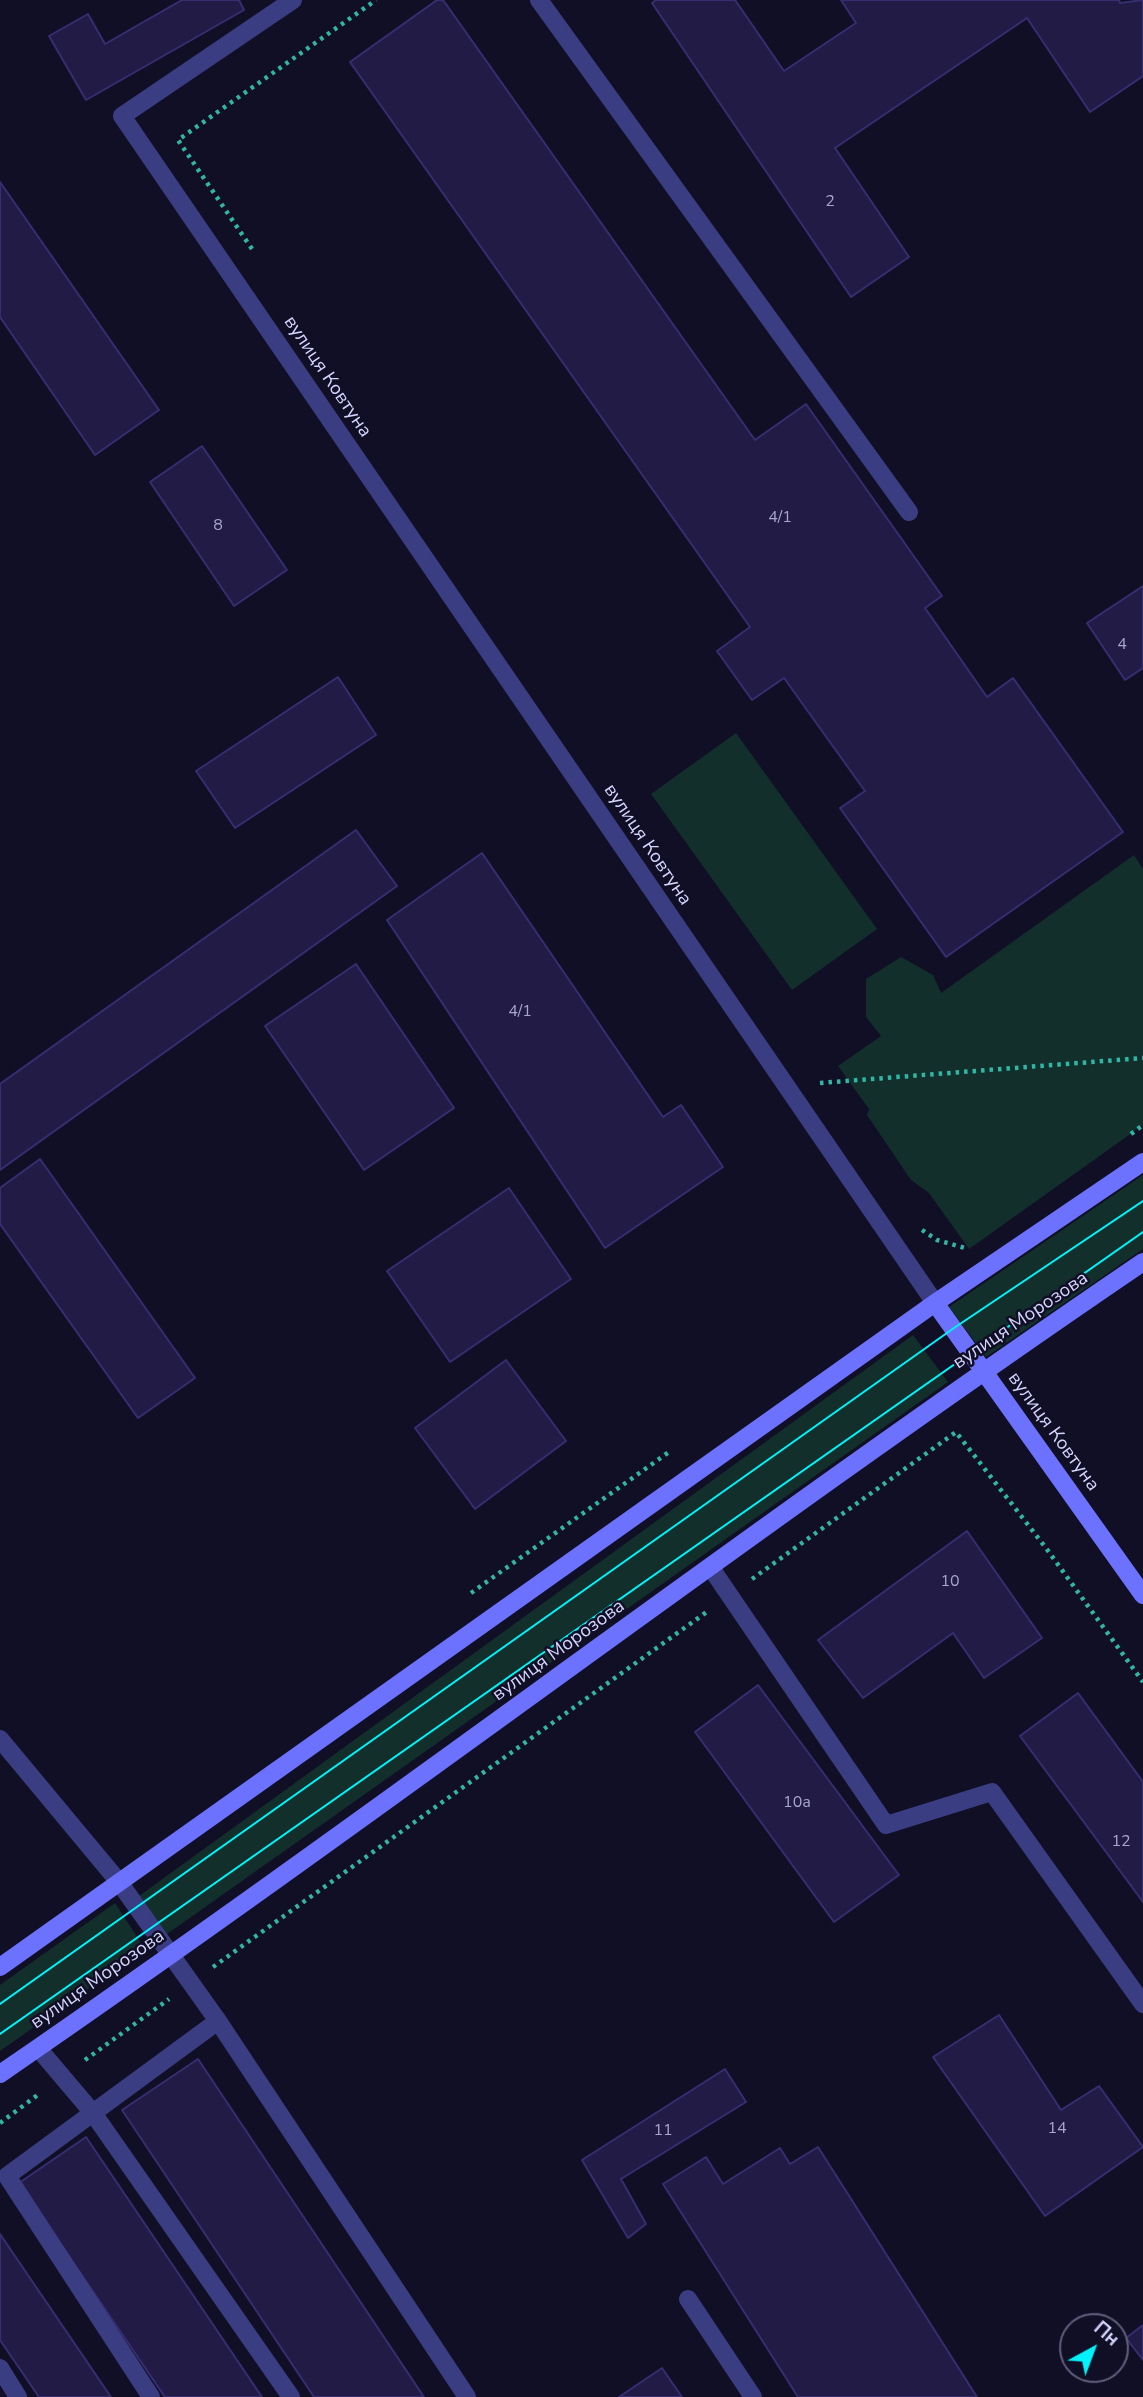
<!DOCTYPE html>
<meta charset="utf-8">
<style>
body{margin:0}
#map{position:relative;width:1143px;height:2397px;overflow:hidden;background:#110f25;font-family:"Nunito Sans",sans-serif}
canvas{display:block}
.north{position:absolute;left:1059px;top:2313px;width:70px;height:70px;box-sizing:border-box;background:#110f25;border:2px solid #5f5e7c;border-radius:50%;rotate:41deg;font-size:19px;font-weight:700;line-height:28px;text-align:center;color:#d5d4fe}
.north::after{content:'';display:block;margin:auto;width:24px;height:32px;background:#03f3fb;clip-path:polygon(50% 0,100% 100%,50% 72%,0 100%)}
</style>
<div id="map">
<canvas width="1143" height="2397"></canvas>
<div class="north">Пн</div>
</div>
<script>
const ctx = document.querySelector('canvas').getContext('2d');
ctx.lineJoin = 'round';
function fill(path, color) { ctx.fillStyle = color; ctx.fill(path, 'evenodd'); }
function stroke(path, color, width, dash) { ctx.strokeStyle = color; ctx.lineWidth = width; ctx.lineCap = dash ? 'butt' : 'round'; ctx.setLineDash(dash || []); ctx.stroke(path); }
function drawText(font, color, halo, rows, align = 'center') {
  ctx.font = font + ' "Nunito Sans",sans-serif'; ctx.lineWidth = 5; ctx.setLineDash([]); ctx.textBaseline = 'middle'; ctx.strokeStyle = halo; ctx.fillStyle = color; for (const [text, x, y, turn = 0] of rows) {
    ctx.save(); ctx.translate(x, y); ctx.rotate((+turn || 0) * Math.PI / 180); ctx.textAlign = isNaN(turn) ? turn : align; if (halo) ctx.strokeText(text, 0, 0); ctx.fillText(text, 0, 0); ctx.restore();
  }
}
const green = new Path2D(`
 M736,733L877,929L792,990L651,794Z
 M1134,855L1143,869V1125L969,1249L929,1193L911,1180L867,1115L869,1109L838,1066L881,1036L866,1017V979L901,957L933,975L941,993Z
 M1143,1175V1249L986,1357L949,1307Z
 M913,1335L948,1382L167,1934L139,1896Z
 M115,1903L145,1949L0,2051V1985Z`);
const building = new Path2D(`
 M182,0H239L244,10L86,100L49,36L88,14L105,44Z
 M437,0H443L755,440L806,404L942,596L925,608L987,697L1013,678L1123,832L946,957L840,808L865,791L784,678L752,700L717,651L750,627L350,62Z
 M656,0H735L784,71L856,23L841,0H1119L1120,3L1143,0V76L1090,112L1027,18L835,148L909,257L851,297L652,3Z
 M0,182L159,410L95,455L0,317Z
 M202,446L287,570L234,606L150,482Z
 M1143,586V668L1125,680L1087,623Z
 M338,677L376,735L235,828L196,771Z
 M356,830L397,886L0,1170V1084Z
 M482,853L663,1117L681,1105L723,1167L605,1248L387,920Z
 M356,964L454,1108L364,1170L265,1026Z
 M40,1159L195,1378L138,1418L0,1224V1188Z
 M509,1188L571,1279L450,1362L387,1271Z
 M506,1360L566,1441L475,1509L415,1428Z
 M967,1531L1042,1638L984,1678L953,1633L863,1698L818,1640Z
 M758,1685L899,1875L834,1922L695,1732Z
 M1078,1693L1143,1782V1902L1020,1736Z
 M999,2015L1061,2110L1099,2086L1143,2147L1045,2216L933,2057Z
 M198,2059L424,2397H314L122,2110Z
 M725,2069L746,2102L621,2179L646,2224L628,2238L582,2160Z
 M86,2137L262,2397H165L19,2183Z
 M818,2147L977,2397H798L663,2184L706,2157L723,2184L780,2148L790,2164Z
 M0,2234L111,2397H39L0,2340Z
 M1143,2325V2360L1126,2338Z
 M662,2368L682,2397H619Z`);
const path = new Path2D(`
 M252,249L178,140L376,0
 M820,1083L1143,1058
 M1131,1134L1143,1125
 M922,1230L937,1240L965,1248
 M752,1579L956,1432L1046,1548L1143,1682
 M471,1593L669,1452
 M213,1967L708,1611
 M85,2060L169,1999
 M0,2123L39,2094`);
const lane = new Path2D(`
 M539,0L909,512
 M711,1568L886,1825L992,1792L1143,2004
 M0,1739L119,1882L218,2021L467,2397
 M38,2048L93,2113L291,2397
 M688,2299L753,2397
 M0,2368L18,2397
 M151,2397L7,2176L218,2021`);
const street = new Path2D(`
 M293,0L122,116L935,1303`);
const secondary = new Path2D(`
 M935,1303L1143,1595
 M0,1967L935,1303L1143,1162
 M0,2074C385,1809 756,1525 1143,1262`);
const tram = new Path2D(`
 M0,2004L954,1328L1143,1201
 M0,2034L1143,1232`);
const numberNames = [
 ["2",830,202],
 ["4/1",780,518],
 ["8",218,526],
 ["4",1122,645],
 ["4/1",520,1012],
 ["10",950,1582],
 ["10а",797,1803],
 ["12",1121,1842],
 ["14",1057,2129],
 ["11",663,2131]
];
const streetNames = [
 ["вулиця Ковтуна",327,377,56],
 ["вулиця Ковтуна",647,845,56],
 ["вулиця Морозова",1021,1321,-34],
 ["вулиця Ковтуна",1053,1432,54],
 ["вулиця Морозова",559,1651,-36],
 ["вулиця Морозова",98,1980,-35]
];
fill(green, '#122f2c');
fill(building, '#211b46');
stroke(building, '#362e71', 2);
stroke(path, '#31b5a4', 4.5, [3.5, 5]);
stroke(lane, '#3b3d83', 18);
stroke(street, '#3b3d83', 18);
stroke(secondary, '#6c72fd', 18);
stroke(tram, '#03f3fb', 2);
drawText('16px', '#a8a6d0', null, numberNames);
drawText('19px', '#d5d4fe', '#110f25', streetNames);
</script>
